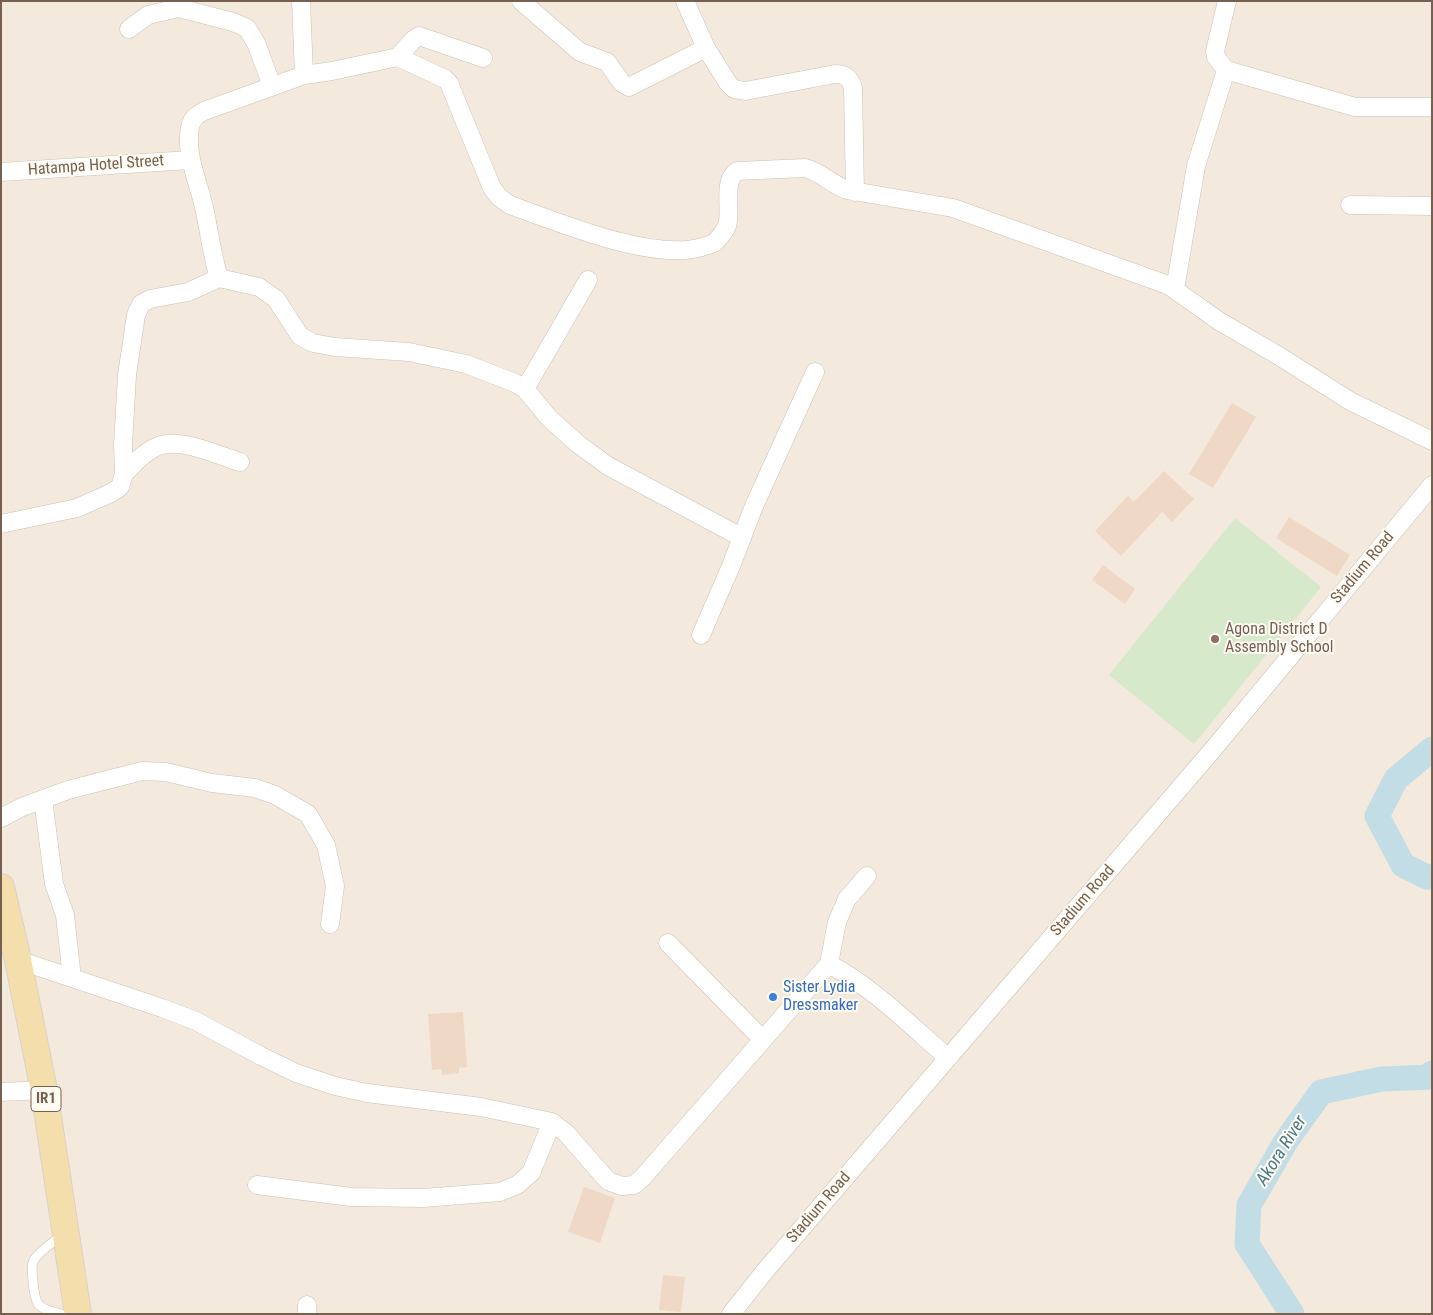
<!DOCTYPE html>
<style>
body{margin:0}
#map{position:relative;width:1433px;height:1315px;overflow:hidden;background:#fcf7ed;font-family:"Roboto Condensed",sans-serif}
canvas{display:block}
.frame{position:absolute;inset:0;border:2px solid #766050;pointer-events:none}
</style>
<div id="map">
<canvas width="1433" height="1315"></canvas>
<div class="frame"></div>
</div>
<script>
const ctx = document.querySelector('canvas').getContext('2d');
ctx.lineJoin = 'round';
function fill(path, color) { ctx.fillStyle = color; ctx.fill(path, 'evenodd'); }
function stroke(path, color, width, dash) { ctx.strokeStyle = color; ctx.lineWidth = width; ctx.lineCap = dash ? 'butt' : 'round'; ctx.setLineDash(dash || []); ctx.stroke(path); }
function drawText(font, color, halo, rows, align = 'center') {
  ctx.font = font + ' "Roboto Condensed",sans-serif'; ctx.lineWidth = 4; ctx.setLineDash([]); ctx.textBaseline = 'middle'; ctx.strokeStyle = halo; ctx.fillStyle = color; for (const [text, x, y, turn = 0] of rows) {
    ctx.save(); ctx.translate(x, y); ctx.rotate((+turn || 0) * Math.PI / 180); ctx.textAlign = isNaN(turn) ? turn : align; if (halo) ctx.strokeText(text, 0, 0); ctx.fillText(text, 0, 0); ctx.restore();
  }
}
const residential = new Path2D(`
 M1,1H1432V1314H1Z`);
const green = new Path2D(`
 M1235,518L1321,587L1194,744L1109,675Z`);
const river = new Path2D(`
 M1432,749L1396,779L1377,816L1403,865L1427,877H1432
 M1292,1314L1247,1244L1249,1205L1286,1141L1321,1092L1382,1079L1430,1077L1432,1073`);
const building = new Path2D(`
 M1232,403L1256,417L1213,488L1189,474Z
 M1164,471L1194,499L1172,522L1162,512L1121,556L1095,531L1128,496L1134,502Z
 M1289,517L1350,555L1337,576L1276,538Z
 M1103,565L1135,589L1125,604L1092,580Z
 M463,1012L467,1067L459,1068V1073L442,1075L441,1069L432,1070L428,1014Z
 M584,1187L615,1198L600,1243L568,1232Z
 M663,1275L685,1277L681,1312L659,1310Z`);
const lane = new Path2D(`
 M61,1314C54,1312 44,1310 39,1305C34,1300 30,1266 34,1260C40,1250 54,1242 63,1234`);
const street = new Path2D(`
 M301,1L304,75
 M521,1L580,52L607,62L622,83L629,87L706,48
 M685,1L706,48L728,83L734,89L745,91L835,74C846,74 850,78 853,88L855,192
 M1227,1L1215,51L1216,57L1226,70L1355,107H1432
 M129,29L148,15L179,8L233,22L247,28L256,43L272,86
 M398,57L445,79L449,83L492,188L499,197L510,205C558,222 653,262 702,247C706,245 713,245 716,241C719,238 725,230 727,226C732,211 722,181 737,171L805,168C821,172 831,184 847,190L953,208L1168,285L1219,321L1279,356L1350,401L1432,441
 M483,58L419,36L413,40L398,57L332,71L304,75L204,111C197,115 192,118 190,127C185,154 198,181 204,207C209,230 212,255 219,278L259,287L276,299L300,336L313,343L335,347L409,352L466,364L515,383L525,389L549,418L578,444L608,466L741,537
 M1,172L190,160
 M1350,205L1432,206
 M1175,289L1196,166L1226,70
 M525,389L588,280
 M124,474C133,465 143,453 154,448C177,435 216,455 240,462
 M1,524L77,508L111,493L120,487L124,474L123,445L127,375L136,315L141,304L150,299L188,292L219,278
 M701,635L731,566L754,506L815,372
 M43,799L54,884L65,915L72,978
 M1,818L22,807L68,790L142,771L166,772L212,783L255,788L275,795L308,814L326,845L335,886L330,924
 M668,943L763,1040
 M18,960L162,1008L196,1021L261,1056L296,1073L335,1086L367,1093L481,1107L552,1122L566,1133L608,1181L622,1186L634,1185L643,1177L829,964C874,988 910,1025 948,1058
 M829,964L837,922L847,899L867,876
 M1,1092L44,1090
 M257,1185L351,1197L423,1198L500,1192L517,1185L531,1173L552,1122
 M307,1314V1305
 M731,1314L765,1271L1215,747L1432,485`);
const primary = new Path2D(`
 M1,887L18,960L44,1090L78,1314`);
const markers = [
 [1215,639,5,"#8d6e63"],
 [773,997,5,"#3f7fe0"]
];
const shields = [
 [46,1099,30]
];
const shieldNames = [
 ["IR1",46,1099]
];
const streetNames = [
 ["Hatampa Hotel Street",96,166,-4],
 ["Stadium Road",1363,568,-50],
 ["Stadium Road",1083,901,-49],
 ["Stadium Road",819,1208,-49]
];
const educationNames = [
 ["Agona District D",1225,630],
 ["Assembly School",1225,648]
];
const shopNames = [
 ["Sister Lydia",783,988],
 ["Dressmaker",783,1006]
];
const waterNames = [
 ["Akora River",1282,1151,-58]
];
fill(residential, '#f3e9dc');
fill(green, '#d6e9cb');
stroke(river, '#c2dde5', 25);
fill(building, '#efd9c6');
stroke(lane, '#cec0b2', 10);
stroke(street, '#cec0b2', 19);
stroke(primary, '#d9d2ce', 28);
stroke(lane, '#fff', 9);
stroke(street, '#fff', 18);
stroke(primary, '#f4deab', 26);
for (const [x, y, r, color] of markers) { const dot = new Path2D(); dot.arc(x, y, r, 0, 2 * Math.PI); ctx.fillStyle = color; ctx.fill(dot); stroke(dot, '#fefbf3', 2); }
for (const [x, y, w] of shields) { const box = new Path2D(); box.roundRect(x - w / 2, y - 12.5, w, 25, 4); ctx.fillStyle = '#fefbf3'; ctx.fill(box); stroke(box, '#766050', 1); }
drawText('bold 15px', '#766050', null, shieldNames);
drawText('16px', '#766050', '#fefbf3', streetNames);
drawText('16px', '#785e54', '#fefbf3', educationNames, 'left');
drawText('16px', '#366cbe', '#fefbf3', shopNames, 'left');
drawText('italic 18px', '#4b7a87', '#fefbf3', waterNames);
</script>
